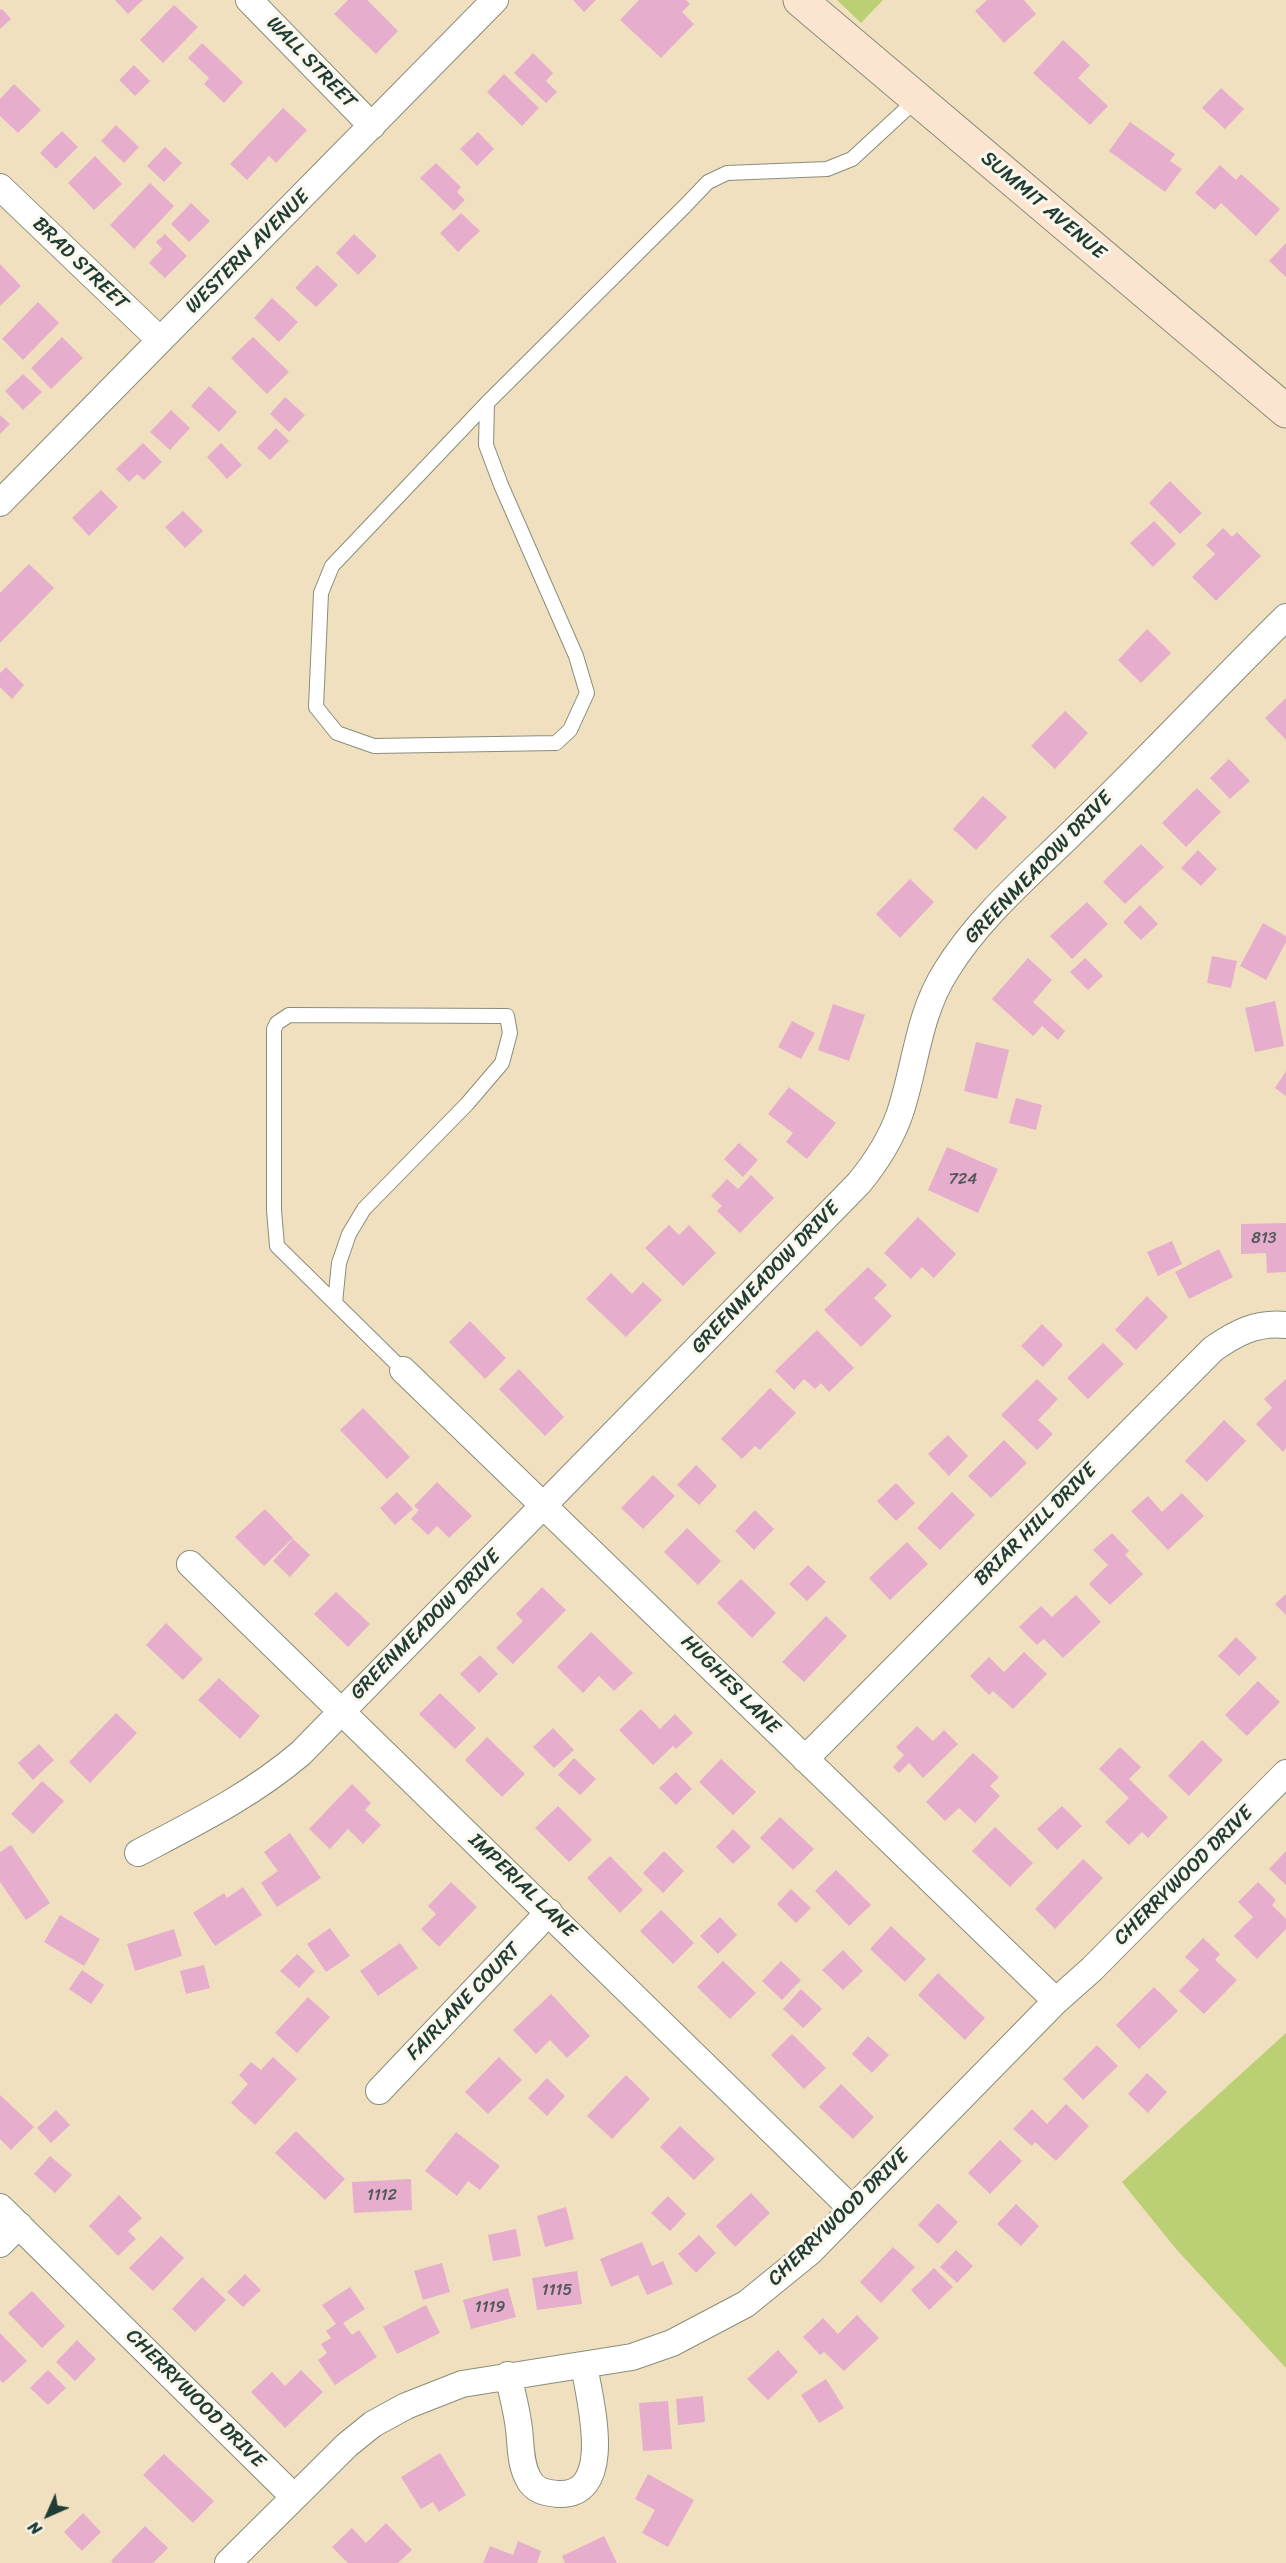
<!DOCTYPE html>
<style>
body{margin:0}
#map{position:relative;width:1286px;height:2563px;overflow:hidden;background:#f0e0c0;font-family:Sriracha,sans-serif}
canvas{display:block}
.north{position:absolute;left:18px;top:2485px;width:60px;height:60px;-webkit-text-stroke:4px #fbf7ec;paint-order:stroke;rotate:225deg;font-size:16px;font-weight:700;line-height:24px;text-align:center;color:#1f3d34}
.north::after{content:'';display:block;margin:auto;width:21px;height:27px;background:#1f3d34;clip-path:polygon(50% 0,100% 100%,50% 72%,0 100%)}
</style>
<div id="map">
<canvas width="1286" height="2563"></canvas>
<div class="north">N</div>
</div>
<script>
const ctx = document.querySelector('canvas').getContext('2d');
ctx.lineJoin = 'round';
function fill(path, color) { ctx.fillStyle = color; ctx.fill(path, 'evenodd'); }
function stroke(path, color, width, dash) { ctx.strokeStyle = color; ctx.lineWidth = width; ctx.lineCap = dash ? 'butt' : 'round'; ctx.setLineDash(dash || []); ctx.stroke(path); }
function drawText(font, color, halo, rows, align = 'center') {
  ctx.font = font + ' Sriracha,sans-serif'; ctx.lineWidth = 6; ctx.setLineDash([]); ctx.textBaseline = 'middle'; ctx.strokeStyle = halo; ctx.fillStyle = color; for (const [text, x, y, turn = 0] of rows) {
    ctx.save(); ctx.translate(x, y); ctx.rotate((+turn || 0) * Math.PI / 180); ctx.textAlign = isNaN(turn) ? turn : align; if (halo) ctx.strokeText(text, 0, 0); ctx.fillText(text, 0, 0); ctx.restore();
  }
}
const green = new Path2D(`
 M837,0H883L861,23Z
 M1286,2033V2368L1176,2249L1122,2182Z`);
const building = new Path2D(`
 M115,0H143L128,14Z
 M348,0H367L398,31L376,54L334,14Z
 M573,0H596L584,12Z
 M639,0H686L690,4L682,12L694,24L661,58L620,20Z
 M987,0H1024L1036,14L1004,43L975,11Z
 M174,5L198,27L163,63L140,40Z
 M2,9L11,19L0,29V10Z
 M1063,40L1090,65L1078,78L1108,106L1090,125L1033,73Z
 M202,43L243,82L224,103L204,84L209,78L188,58Z
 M533,53L553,73L546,81L557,92L546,103L514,73Z
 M134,65L150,81L135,96L119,80Z
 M504,74L539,108L522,126L487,92Z
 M14,84L41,110L18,133L0,116V99Z
 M1221,88L1244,109L1225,129L1202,108Z
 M283,108L307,130L276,163L269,156L247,180L230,164Z
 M1130,122L1175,154L1170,161L1182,169L1165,192L1109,151Z
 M116,125L139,147L124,163L101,141Z
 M62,131L78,147L56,169L40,153Z
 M478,132L494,149L477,166L460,149Z
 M165,147L182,163L164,182L147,166Z
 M95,156L122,184L94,210L68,183Z
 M436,163L461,187L457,192L465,200L454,211L420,178Z
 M1220,165L1236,180L1241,174L1280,209L1256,236L1221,203L1215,210L1195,193Z
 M150,183L174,206L134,249L110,225Z
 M191,203L210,221L189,242L171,224Z
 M461,213L480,231L458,252L440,233Z
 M165,234L187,256L165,278L149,263L162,249L156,242Z
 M354,234L377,256L358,275L336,253Z
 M1286,243V277L1269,261Z
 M0,264L21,286L0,306Z
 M317,265L338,285L316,307L295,288Z
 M272,298L298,322L279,342L254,318Z
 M38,302L59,323L23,360L2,339Z
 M62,337L83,358L51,389L31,368Z
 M253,337L289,372L267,394L231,358Z
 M23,374L42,392L23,410L5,391Z
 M209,386L237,412L219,432L191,406Z
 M285,397L305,415L289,432L270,414Z
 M171,410L190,428L170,450L150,432Z
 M0,415L10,424L0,434Z
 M276,428L289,441L270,460L257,448Z
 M143,443L162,462L144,480L137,474L129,482L116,469Z
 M221,443L242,465L227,479L207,457Z
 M1170,481L1202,513L1180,534L1149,503Z
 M101,490L118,507L89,536L72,518Z
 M183,511L203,531L185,548L165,527Z
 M1154,521L1176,544L1153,567L1130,543Z
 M1223,528L1232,537L1237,532L1261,556L1216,601L1192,577L1215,554L1206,545Z
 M29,564L54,588L0,643V593Z
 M1147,629L1171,653L1141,683L1118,660Z
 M6,667L24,685L12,699L0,687V673Z
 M1286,698V740L1265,718Z
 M1065,711L1088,733L1055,769L1031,746Z
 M1229,759L1250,781L1230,799L1210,778Z
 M1197,788L1221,812L1186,847L1162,823Z
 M983,796L1007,817L976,850L953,829Z
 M1141,844L1164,867L1125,904L1103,882Z
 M1198,850L1217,869L1201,886L1181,868Z
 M910,879L934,902L900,938L876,914Z
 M1087,902L1108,924L1072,959L1050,936Z
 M1140,905L1158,924L1141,940L1123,922Z
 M1263,923L1286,936V942L1266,980L1240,966Z
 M1212,956L1237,961L1231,988L1207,983Z
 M1028,958L1052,980L1033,1002L1065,1031L1058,1040L1042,1026L1033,1036L992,999Z
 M1085,958L1103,976L1088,990L1070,972Z
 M1275,1001L1284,1046L1255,1052L1245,1008Z
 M833,1004L865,1015L849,1061L818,1050Z
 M792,1021L815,1033L801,1059L778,1047Z
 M976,1042L1009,1050L997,1099L964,1091Z
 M1286,1071V1096L1275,1088Z
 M789,1087L836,1123L807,1159L786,1142L793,1133L768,1114Z
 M1016,1098L1042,1105L1036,1130L1009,1123Z
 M739,1143L758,1160L743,1177L724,1159Z
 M947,1147L998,1169L978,1213L928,1190Z
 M751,1175L774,1198L740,1233L717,1211L722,1206L711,1196L727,1179L738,1189Z
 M918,1217L956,1254L934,1278L922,1267L911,1279L884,1253Z
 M1286,1223V1272L1267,1273L1266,1253L1241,1254V1224Z
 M669,1225L679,1235L689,1225L716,1253L683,1286L645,1248Z
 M1172,1241L1182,1264L1158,1276L1147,1252Z
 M1219,1249L1233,1277L1189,1299L1175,1272Z
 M868,1267L887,1285L874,1298L892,1316L861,1347L824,1310Z
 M611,1273L632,1294L643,1282L662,1300L626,1337L586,1299Z
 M1147,1296L1168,1317L1136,1350L1115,1330Z
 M470,1321L506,1358L485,1379L449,1342Z
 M1042,1324L1063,1345L1043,1367L1021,1346Z
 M817,1330L854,1368L829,1392L821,1383L815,1389L804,1379L794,1390L775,1371Z
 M1103,1343L1124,1364L1088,1399L1067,1378Z
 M519,1369L564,1417L545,1436L499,1389Z
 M1037,1379L1058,1399L1038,1420L1053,1434L1037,1450L1001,1415Z
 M1286,1379V1448L1283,1452L1256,1424L1272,1408L1264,1399Z
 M770,1388L796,1413L760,1450L755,1446L742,1459L721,1439Z
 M363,1408L410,1457L387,1479L340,1430Z
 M1224,1420L1246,1441L1207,1482L1185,1461Z
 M948,1435L968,1456L949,1476L928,1454Z
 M1004,1440L1027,1463L991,1498L968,1476Z
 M696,1465L717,1486L699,1505L677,1485Z
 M653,1475L675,1496L643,1529L621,1508Z
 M437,1482L472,1516L449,1538L437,1526L428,1535L411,1519L419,1510L414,1506Z
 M896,1483L915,1503L896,1521L877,1501Z
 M397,1492L413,1509L395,1525L380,1508Z
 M952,1492L975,1515L940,1550L917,1528Z
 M1182,1493L1204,1516L1168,1550L1131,1511L1148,1496L1162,1512Z
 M265,1509L293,1538L264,1566L235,1537Z
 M755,1510L774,1529L754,1550L735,1531Z
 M687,1528L721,1561L698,1585L664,1552Z
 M1112,1533L1129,1551L1125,1555L1143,1574L1110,1605L1089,1584L1108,1565L1093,1550Z
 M293,1539L310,1555L290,1577L273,1561Z
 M907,1542L928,1564L890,1600L869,1578Z
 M808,1565L826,1582L807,1601L789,1584Z
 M741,1579L776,1613L752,1638L717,1603Z
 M542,1587L566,1610L513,1664L496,1648L523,1621L516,1614Z
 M336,1592L370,1624L348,1647L314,1614Z
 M1286,1594V1615L1275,1604Z
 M1076,1595L1101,1622L1063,1658L1044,1639L1037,1645L1019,1627L1041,1606L1052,1617Z
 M826,1616L847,1636L804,1682L782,1662Z
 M166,1623L203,1659L183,1680L146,1645Z
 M591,1632L633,1673L614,1691L599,1676L583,1693L557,1667Z
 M1236,1637L1257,1658L1239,1676L1218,1656Z
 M1024,1652L1047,1674L1013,1709L993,1691L989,1695L970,1676L989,1657L1004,1672Z
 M480,1655L498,1674L479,1693L460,1674Z
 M219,1678L260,1716L240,1739L198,1700Z
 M1258,1681L1280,1702L1247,1736L1225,1715Z
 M440,1693L476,1728L455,1749L419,1714Z
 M641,1709L660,1729L675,1714L693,1733L676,1749L673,1746L653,1765L619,1730Z
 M116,1713L137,1733L90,1783L69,1762Z
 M917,1726L933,1741L944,1730L958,1744L923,1778L909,1763L899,1773L893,1767L904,1755L896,1747Z
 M553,1728L574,1750L554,1768L533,1747Z
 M487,1737L525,1774L502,1797L465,1760Z
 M1202,1740L1223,1760L1189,1796L1168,1776Z
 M39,1744L54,1760L33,1780L18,1763Z
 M1120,1747L1141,1767L1129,1779L1168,1817L1148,1838L1142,1832L1129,1845L1105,1822L1129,1798L1099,1769Z
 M973,1753L999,1777L990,1786L1000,1796L975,1823L959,1808L945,1821L926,1802Z
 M574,1758L596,1779L580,1795L558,1775Z
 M721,1759L756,1792L733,1815L699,1782Z
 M676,1772L692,1789L676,1805L659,1788Z
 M42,1781L64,1801L33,1834L11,1814Z
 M352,1784L371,1803L365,1810L381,1825L363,1844L348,1829L330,1849L309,1829Z
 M558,1806L592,1840L569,1862L535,1828Z
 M1062,1806L1082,1826L1057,1850L1037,1829Z
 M780,1817L814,1849L793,1870L760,1838Z
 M995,1827L1033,1863L1010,1887L972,1851Z
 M733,1829L751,1847L733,1864L716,1847Z
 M290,1833L321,1878L277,1907L261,1883L278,1871L264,1852Z
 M11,1845L50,1903L26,1920L0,1882V1852Z
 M664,1851L684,1871L663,1893L643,1873Z
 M1286,1851V1885L1269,1869Z
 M610,1856L643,1890L620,1913L587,1878Z
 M1083,1859L1103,1878L1055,1929L1035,1909Z
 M836,1870L871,1905L849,1926L815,1891Z
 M451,1882L477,1907L439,1947L421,1929L436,1914L428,1906Z
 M1258,1882L1276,1900L1272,1905L1286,1919V1929L1257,1959L1234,1936L1253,1917L1238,1902Z
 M243,1887L262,1915L215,1946L193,1913L224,1893L227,1898Z
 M791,1889L811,1908L796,1923L777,1904Z
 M661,1910L694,1943L673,1964L640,1931Z
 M60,1915L100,1939L84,1966L44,1942Z
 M720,1917L737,1935L718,1954L700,1936Z
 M891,1926L926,1959L905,1982L870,1949Z
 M330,1928L350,1956L326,1972L307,1944Z
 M174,1929L182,1956L135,1971L127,1944Z
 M1203,1938L1220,1954L1215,1960L1237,1980L1204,2014L1179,1991L1199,1970L1185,1957Z
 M400,1943L418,1968L378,1996L360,1971Z
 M843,1950L863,1971L843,1990L822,1970Z
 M297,1954L315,1971L299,1988L280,1971Z
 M723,1961L756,1993L730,2019L697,1987Z
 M781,1961L801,1980L782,2000L762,1981Z
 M204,1965L210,1988L186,1994L180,1971Z
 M82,1970L104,1985L91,2004L69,1989Z
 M938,1973L985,2018L965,2040L918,1995Z
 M1154,1987L1178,2011L1139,2049L1116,2025Z
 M801,1989L822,2009L803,2028L783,2009Z
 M551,1994L590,2036L567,2058L550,2040L536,2054L513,2030Z
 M308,1997L330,2017L297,2053L275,2033Z
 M792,2034L826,2068L804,2089L771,2055Z
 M868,2036L889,2055L872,2073L852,2054Z
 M1097,2045L1118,2066L1083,2100L1063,2079Z
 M273,2057L297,2079L255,2125L231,2103L248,2084L239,2075L251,2062L261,2070Z
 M499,2057L522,2080L488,2114L465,2092Z
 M1147,2073L1167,2092L1148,2113L1128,2094Z
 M626,2075L650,2099L612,2139L587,2116Z
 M547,2078L565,2096L547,2116L528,2098Z
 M841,2084L874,2117L853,2139L819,2107Z
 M0,2095L34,2127L11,2150L0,2139Z
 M1066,2104L1089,2126L1056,2161L1035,2142L1032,2146L1013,2129L1032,2109L1047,2124Z
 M56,2110L70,2125L51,2143L37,2128Z
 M680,2126L715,2159L694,2180L660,2147Z
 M296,2131L345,2179L325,2200L275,2153Z
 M456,2132L500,2166L480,2190L468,2181L457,2196L425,2171Z
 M1000,2140L1022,2161L990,2194L968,2173Z
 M50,2156L72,2175L55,2193L34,2174Z
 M411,2179L412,2210L354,2213L352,2182Z
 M751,2193L770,2213L735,2247L716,2226Z
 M119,2195L142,2218L128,2231L136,2239L118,2256L89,2226Z
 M668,2196L686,2214L670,2231L651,2213Z
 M938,2203L958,2222L938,2244L918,2225Z
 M1016,2204L1039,2226L1021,2246L997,2224Z
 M566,2207L574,2239L545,2247L537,2216Z
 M516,2229L521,2256L493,2261L488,2235Z
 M699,2235L716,2253L696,2273L678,2254Z
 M161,2236L184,2258L153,2291L129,2268Z
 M642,2242L652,2266L663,2261L673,2284L647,2295L638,2275L611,2287L600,2259Z
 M893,2247L915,2267L881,2303L860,2282Z
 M956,2250L973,2266L957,2283L940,2267Z
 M442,2263L450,2292L423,2300L414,2271Z
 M934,2268L953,2287L929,2310L911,2290Z
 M577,2271L582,2304L537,2310L532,2278Z
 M245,2274L261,2290L243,2307L227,2292Z
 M202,2277L226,2300L195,2332L172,2309Z
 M350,2287L365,2309L343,2323L352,2335L359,2330L377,2357L335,2385L318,2360L327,2353L321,2344L331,2338L326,2331L336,2324L322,2305Z
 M508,2288L516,2317L471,2329L463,2300Z
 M32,2291L65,2326L42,2348L8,2313Z
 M426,2305L440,2333L397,2354L383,2327Z
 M857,2315L879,2338L844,2371L824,2352L820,2355L803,2337L823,2318L838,2334Z
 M0,2333L27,2361L3,2383L0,2380Z
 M77,2340L96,2359L75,2381L56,2362Z
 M778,2350L798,2372L768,2400L747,2379Z
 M48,2370L66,2388L48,2405L30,2388Z
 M301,2370L323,2392L285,2428L251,2392L272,2372L285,2386Z
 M826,2379L844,2408L819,2423L801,2395Z
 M703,2396L705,2422L678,2425L676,2399Z
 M668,2401L672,2449L643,2451L639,2403Z
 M440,2453L466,2495L439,2512L433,2502L421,2509L401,2477Z
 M164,2454L214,2501L193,2523L143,2475Z
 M648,2474L694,2500L668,2547L642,2533L655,2510L635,2499Z
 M83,2513L101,2532L82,2551L64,2532Z
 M386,2523L412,2550L398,2563H348L332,2547L352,2528L366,2543Z
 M145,2526L168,2548L153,2563H113L111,2561Z
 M604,2536L617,2563H565L562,2556Z
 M518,2541L541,2551L537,2563H483L490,2546L513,2555Z`);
const service = new Path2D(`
 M487,403L486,445L501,485L576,656L587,693L570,730L556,743L374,746L337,733L316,707L321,593L332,566L468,423L487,403L685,206L708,182L727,173L827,169L852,159L917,99
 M335,1303L339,1263L349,1234L364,1209L467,1104L502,1063L510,1033L507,1016L289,1015L277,1023L274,1029V1210L277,1246L403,1370`);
const minor = new Path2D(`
 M249,0L372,126
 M0,187L160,340
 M0,503L495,0
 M403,1370L1056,2001
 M190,1564L852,2209
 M805,1759L1213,1349C1236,1333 1256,1322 1286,1325
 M138,1853C195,1823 252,1795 301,1753L859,1183C877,1161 891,1139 900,1113C916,1065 918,1015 946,971C980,915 1035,870 1081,824C1151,756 1217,685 1286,617
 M379,2091L549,1912
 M0,2207L293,2496
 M0,2244L19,2225
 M508,2375C512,2393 517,2411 519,2429C521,2445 520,2463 528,2478C534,2491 546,2493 558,2494C617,2497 589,2397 584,2365
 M228,2563L347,2445L373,2424L406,2406L462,2384L632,2357L672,2343L746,2304L810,2252L1056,2001L1092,1969L1286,1773`);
const secondary = new Path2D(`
 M800,0L1286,411`);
const numberNames = [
 ["724",963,1180],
 ["813",1264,1239],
 ["1112",382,2196],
 ["1115",557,2291],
 ["1119",490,2308]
];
const streetNames = [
 ["WALL STREET",311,63,46],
 ["SUMMIT AVENUE",1043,206,40],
 ["WESTERN AVENUE",248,252,-45],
 ["BRAD STREET",80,264,44],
 ["GREENMEADOW DRIVE",1039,868,-46],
 ["GREENMEADOW DRIVE",766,1278,-46],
 ["BRIAR HILL DRIVE",1036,1525,-45],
 ["GREENMEADOW DRIVE",426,1625,-45],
 ["HUGHES LANE",730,1685,45],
 ["CHERRYWOOD DRIVE",1184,1876,-45],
 ["IMPERIAL LANE",522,1886,44],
 ["FAIRLANE COURT",464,2002,-46],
 ["CHERRYWOOD DRIVE",839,2218,-44],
 ["CHERRYWOOD DRIVE",195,2399,45]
];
fill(green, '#bbd074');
fill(building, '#e6aecc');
stroke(service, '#888e7a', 16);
stroke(minor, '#888e7a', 28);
stroke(secondary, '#888e7a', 35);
stroke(service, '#fff', 14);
stroke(minor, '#fff', 26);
stroke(secondary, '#fce5d0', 33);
drawText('16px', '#51595a', null, numberNames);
drawText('20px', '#1f3d34', '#fbf7ec', streetNames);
</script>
